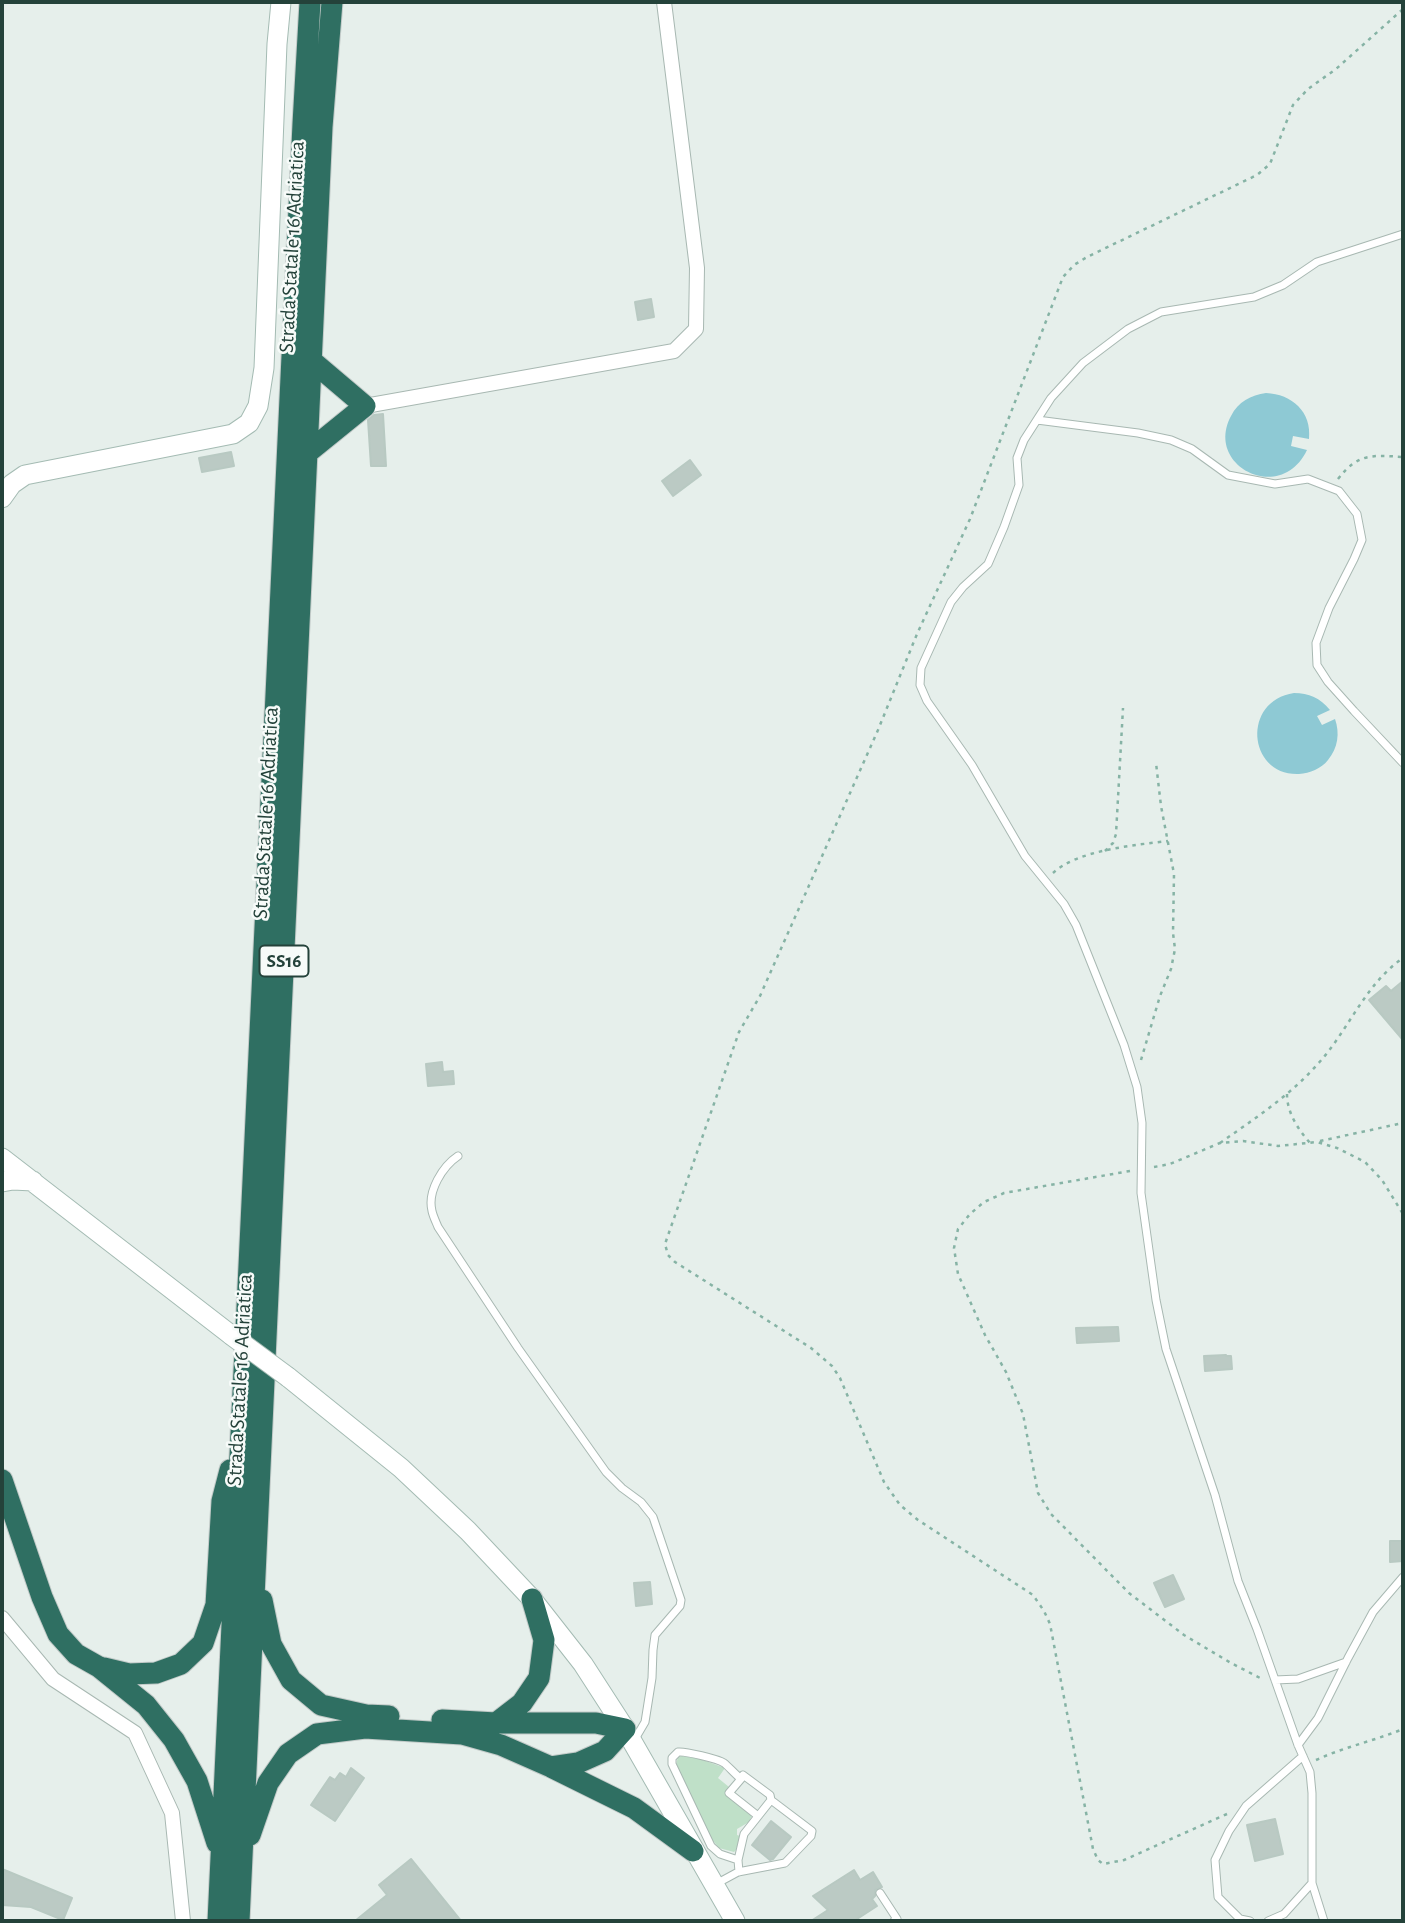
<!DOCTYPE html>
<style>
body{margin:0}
#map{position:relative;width:1405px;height:1923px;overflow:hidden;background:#e6efeb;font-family:"Alegreya Sans",sans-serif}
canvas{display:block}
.frame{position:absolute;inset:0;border:4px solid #24423a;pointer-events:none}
</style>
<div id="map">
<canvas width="1405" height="1923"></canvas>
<div class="frame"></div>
</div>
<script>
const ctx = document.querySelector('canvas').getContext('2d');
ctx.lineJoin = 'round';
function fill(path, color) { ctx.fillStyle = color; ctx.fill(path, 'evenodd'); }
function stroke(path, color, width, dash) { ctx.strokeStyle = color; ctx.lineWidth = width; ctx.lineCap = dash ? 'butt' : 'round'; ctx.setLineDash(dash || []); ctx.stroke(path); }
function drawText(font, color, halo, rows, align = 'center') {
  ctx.font = font + ' "Alegreya Sans",sans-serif'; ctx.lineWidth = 5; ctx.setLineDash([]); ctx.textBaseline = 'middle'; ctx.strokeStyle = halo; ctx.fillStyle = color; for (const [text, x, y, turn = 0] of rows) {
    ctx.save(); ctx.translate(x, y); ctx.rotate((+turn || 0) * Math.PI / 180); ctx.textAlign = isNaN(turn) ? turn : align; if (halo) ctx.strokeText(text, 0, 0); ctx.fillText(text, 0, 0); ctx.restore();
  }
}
const green = new Path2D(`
 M682,1756L700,1759L725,1768L718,1778L729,1787L725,1794L752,1815L749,1822L737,1829V1835L740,1836L736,1850L734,1852L719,1848L710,1837L676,1765L678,1757Z`);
const water = new Path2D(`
 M1266,393C1292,394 1312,412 1309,439L1293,436L1291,446L1307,450C1281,505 1204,466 1231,416C1238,402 1251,395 1266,393Z
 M1294,693C1309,693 1320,698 1330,710L1317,716L1322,725L1335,719C1340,733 1338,748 1328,760C1321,769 1310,773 1299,774C1248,776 1241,701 1294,693Z`);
const building = new Path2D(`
 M651,299L654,317L638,320L635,302Z
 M383,414L386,466H371L368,420L374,415Z
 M231,452L234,466L202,472L199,458Z
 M690,460L701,475L673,496L662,481Z
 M1403,981V1040L1369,1000L1386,986L1391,991Z
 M442,1062L443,1072L453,1071L454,1084L428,1086L426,1064Z
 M1118,1327L1119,1341L1077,1343L1076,1328Z
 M1226,1355V1356H1231L1232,1369L1205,1371L1204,1356Z
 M1390,1541H1403V1561L1390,1562Z
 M1173,1575L1184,1599L1165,1607L1154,1583Z
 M650,1582L652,1604L636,1606L634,1583Z
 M351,1768L364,1778L335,1821L311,1805L330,1777L335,1780L340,1773L346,1777Z
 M1275,1819L1283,1854L1255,1861L1247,1825Z
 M771,1821L791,1837L773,1859L770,1860L752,1845Z
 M411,1859L461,1921H355L387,1895L379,1885Z
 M2,1869L72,1898L63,1920L31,1907L2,1905Z
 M854,1870L860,1880L873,1872L882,1887L875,1890V1896L872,1899L877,1906L854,1921H811L828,1910L813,1896Z`);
const path = new Path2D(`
 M1338,479C1358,453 1372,455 1403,457
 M1105,851L1113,843L1116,834L1123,708
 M1053,873C1077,850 1136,845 1168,841
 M1141,1060L1160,996L1171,969L1175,949L1173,933L1174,874L1161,806L1156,763
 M1287,1094C1287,1113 1298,1129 1310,1143
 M1320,1141L1403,1123
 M1220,1143C1254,1119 1288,1097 1316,1066C1348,1032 1364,985 1403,958
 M1154,1167L1170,1164L1220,1143L1243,1141L1278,1146L1317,1142L1337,1148L1365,1162L1382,1180L1403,1214
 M1130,1171L1004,1193L984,1202L970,1214L958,1229L954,1248L958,1274L985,1335L1006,1372L1023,1414L1038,1493L1051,1514L1129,1593L1184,1635L1231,1663L1262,1679
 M1316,1760C1344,1747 1374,1741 1403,1729
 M1227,1814L1124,1860L1103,1864L1098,1860L1093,1849L1050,1624L1044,1611L1033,1595L918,1520L900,1505L884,1482L840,1378L832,1366L811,1348L675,1262L668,1255L665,1244L739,1032L760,996L878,730L917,634L970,519L1063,277L1074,265L1087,257L1257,175L1270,164L1293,105L1308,89L1336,69L1403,9`);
const lane = new Path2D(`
 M1037,420L1138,433L1171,440L1192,449L1228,475L1275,484L1308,479L1339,491L1357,514L1362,540L1354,559L1329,608L1316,643L1317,665L1328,682L1354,711L1403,763
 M458,1156C443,1166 427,1191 432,1211C433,1216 436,1222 438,1227L518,1348L606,1472L622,1488L641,1502L653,1517L681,1600L680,1606L655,1635L653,1650L652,1678L645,1722L635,1739
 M1275,1680L1298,1679L1346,1662
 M1298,1745L1318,1718L1348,1658L1373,1612L1403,1577
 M741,1779L729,1793L758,1816
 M738,1860L744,1834L771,1800
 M714,1885L738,1872L785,1863L811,1836L812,1831L771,1800L770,1795L743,1775L741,1779C735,1774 728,1766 724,1763C718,1759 685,1751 678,1752L672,1758V1764L711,1846L720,1854L738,1860L739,1872
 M880,1893L897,1919L894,1921
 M1250,1921L1240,1919L1218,1897L1215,1860L1229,1831L1246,1806L1303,1756
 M1268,1921L1284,1914L1312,1883
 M1324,1921L1312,1883V1793L1310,1772L1298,1745L1257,1629L1238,1581L1215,1495L1166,1349L1156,1300L1141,1193L1142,1123L1137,1087L1124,1045L1076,925L1064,904L1025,856L972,765L927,701L920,685L921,668L951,602L963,587L988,564L1004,527L1019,485L1017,458L1024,440L1051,398L1083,363L1128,329L1161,312L1254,297L1283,285L1317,262L1403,234`);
const street = new Path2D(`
 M365,406L674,351L696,329L697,268L664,2
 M2,1618L53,1679L135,1733L172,1813L183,1921`);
const secondary = new Path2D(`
 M2,498L12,484L25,475L233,434L249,423L258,406L264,368L277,44L281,2
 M2,1158L231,1335
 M2,1182L13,1180L33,1181
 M288,1377L401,1468L468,1531L532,1599L583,1664L625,1729L735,1921`);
const highway = new Path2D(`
 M307,453L365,406L312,361
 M2,1480L42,1597L58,1634L76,1654L99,1667L146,1705L174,1740L197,1781L217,1843
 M262,1600L271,1644L291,1680L321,1705L366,1715L389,1716
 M104,1668L129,1674L156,1673L181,1664L203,1643L216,1605L222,1501L230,1470
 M442,1720L496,1723L522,1703L539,1678L544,1640L532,1599
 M496,1723H596L625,1729
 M551,1767L578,1763L605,1751L625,1729
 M250,1835L268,1783L288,1754L317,1734L365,1728L462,1734L501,1745L551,1767L634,1808L693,1851
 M218,1921L303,124L310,2
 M239,1921L322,127L332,2`);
const secondaryBridge = new Path2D(`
 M231,1335L288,1377`);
const shields = [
 [284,961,49]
];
const shieldNames = [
 ["SS16",284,961]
];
const streetNames = [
 ["Strada Statale 16 Adriatica",292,247,-87],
 ["Strada Statale 16 Adriatica",266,813,-87],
 ["Strada Statale 16 Adriatica",240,1380,-87]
];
fill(green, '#bfe0c8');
fill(water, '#8ec9d4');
fill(building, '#bbcac4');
stroke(building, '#b8c9c2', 2);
stroke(lane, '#a8b8b2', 9);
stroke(street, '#a8b8b2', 16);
stroke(secondary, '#a4bbb3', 21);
stroke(highway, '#c2cac8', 23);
stroke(path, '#86b3a5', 2.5, [3.5, 5]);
stroke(lane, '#fff', 7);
stroke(street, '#fff', 14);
stroke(secondary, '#fff', 19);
stroke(highway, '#2f6f62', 21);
stroke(secondaryBridge, '#a4bbb3', 21, []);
stroke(secondaryBridge, '#fff', 19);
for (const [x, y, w] of shields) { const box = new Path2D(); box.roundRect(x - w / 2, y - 15.5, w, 31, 5); ctx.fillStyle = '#f7fbf9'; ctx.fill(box); stroke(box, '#24423a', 2); }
drawText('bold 19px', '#24423a', null, shieldNames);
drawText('21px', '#24423a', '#f7fbf9', streetNames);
</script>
